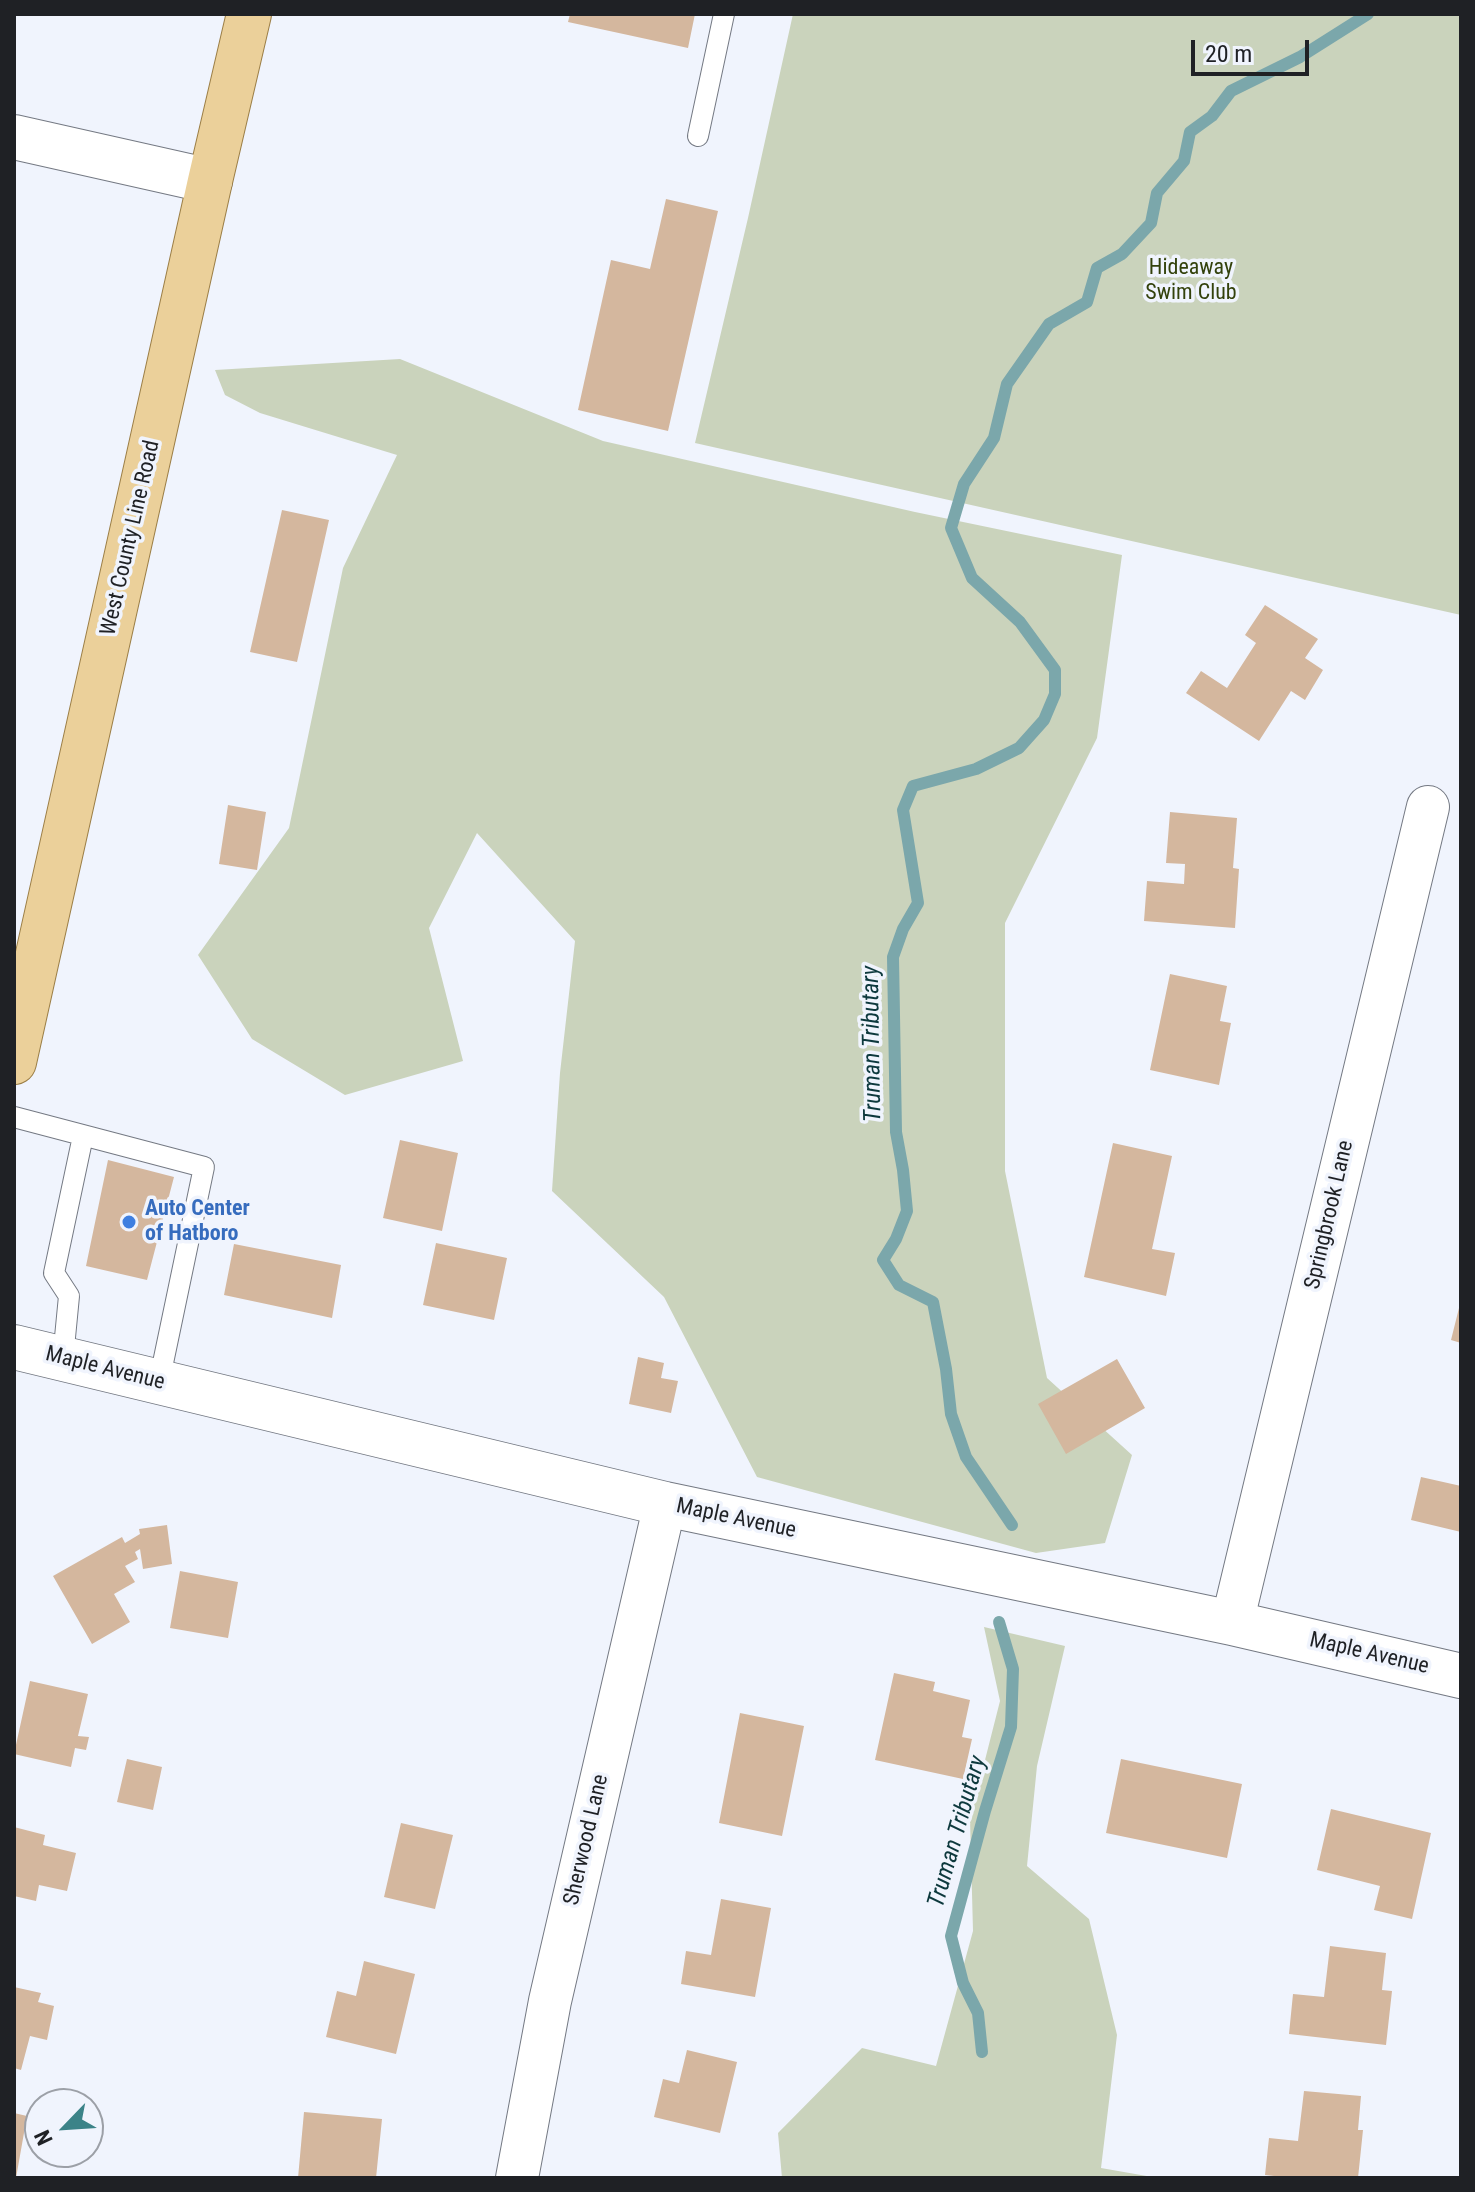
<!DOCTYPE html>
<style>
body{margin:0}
#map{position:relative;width:1475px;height:2192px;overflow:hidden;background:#f0f4fd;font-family:"Roboto Condensed",sans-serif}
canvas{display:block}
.frame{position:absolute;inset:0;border:16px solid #1f2125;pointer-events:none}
.north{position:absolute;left:24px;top:2088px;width:80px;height:80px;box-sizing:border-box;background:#f0f4fd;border:2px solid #9ca0a7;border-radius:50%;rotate:245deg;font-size:22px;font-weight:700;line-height:32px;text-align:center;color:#1f2125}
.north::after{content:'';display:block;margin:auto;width:28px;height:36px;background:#3b8388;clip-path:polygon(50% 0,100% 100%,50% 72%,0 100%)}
.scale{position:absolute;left:1191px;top:40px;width:118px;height:36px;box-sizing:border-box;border:4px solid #1f2125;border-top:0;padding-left:10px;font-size:24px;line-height:28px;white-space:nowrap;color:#1f2125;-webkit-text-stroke:6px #f0f4fd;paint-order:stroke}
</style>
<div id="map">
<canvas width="1475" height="2192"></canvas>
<div class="frame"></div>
<div class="north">N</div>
<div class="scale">20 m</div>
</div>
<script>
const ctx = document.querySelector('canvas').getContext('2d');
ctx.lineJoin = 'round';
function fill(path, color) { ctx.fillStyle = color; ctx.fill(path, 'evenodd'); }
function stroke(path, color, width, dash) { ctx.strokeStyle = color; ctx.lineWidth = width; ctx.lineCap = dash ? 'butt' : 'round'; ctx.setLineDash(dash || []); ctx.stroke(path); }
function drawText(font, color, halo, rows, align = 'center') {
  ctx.font = font + ' "Roboto Condensed",sans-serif'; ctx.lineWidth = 7; ctx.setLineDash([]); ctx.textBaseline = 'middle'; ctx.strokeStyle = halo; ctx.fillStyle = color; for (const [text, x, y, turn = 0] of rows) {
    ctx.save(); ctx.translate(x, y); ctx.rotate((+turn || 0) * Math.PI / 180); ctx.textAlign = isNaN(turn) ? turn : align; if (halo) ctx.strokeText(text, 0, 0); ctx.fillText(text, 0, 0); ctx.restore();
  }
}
const green = new Path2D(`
 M793,14H1461V615L695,443L748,218Z
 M400,359L603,441L915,512L1122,555L1097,738L1005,923V1171L1047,1378L1132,1455L1105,1543L1036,1553L757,1477L664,1297L552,1191L560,1073L575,941L477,833L429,928L463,1061L345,1095L252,1039L198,955L289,828L343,568L397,455L260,413L225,395L215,370Z
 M984,1627L1065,1646L1037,1766L1027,1866L1089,1919L1117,2035L1101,2168L1158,2178H782L778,2133L862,2048L936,2066L973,1931L970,1819L1000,1701Z`);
const stream = new Path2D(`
 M1012,1525L966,1457L951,1414L946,1369L933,1302L899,1285L883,1260L896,1239L907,1211L903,1170L896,1132L893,957L903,929L918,903L903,810L913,786L976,769L1019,748L1044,720L1055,694V670L1020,622L972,578L951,528L964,484L994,438L1007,384L1049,324L1087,302L1097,268L1122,254L1151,223L1157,193L1184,161L1190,132L1212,116L1231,91L1300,57L1368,14
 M982,2052L978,2013L963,1983L951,1936L985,1811L1011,1727L1013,1669L999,1622`);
const building = new Path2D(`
 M570,14H695L688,48L568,22Z
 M666,199L718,211L668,431L578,410L611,260L650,269Z
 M282,510L329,520L297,662L250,652Z
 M1265,605L1318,639L1305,658L1323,670L1305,700L1291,691L1259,741L1186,693L1201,671L1227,688L1256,643L1245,635Z
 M228,805L266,812L257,870L219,864Z
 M1170,812L1237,818L1233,868L1239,869L1235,928L1144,921L1147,881L1184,884L1185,864L1166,863Z
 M1170,974L1227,986L1220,1021L1231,1023L1219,1085L1150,1070Z
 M400,1140L458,1153L442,1231L383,1218Z
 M1113,1143L1172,1156L1152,1249L1175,1253L1166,1296L1084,1277Z
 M108,1160L174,1177L147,1280L86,1266Z
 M436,1243L507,1258L494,1320L423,1305Z
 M234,1244L341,1265L332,1318L224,1295Z
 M1460,1304L1461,1305V1343L1451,1340Z
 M638,1357L664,1363L661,1378L678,1381L671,1413L629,1404Z
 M1117,1359L1145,1408L1066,1454L1038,1404Z
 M1421,1477L1461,1486V1532L1411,1520Z
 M167,1525L172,1564L143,1569L140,1549L135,1552L138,1559L125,1566L135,1582L114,1594L130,1622L92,1644L53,1576L122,1537L125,1543L140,1534L139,1529Z
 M180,1571L238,1582L228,1638L170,1628Z
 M894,1673L935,1682L933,1691L970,1700L962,1737L972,1739L963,1779L875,1760Z
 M30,1681L88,1694L78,1736L89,1737L86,1750L75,1748L71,1767L14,1754Z
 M740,1713L804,1726L782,1836L719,1823Z
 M127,1759L162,1767L153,1810L117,1802Z
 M1121,1759L1242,1784L1227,1858L1106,1833Z
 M1331,1809L1431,1833L1412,1919L1374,1910L1380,1886L1317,1870Z
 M401,1823L453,1835L435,1909L384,1897Z
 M14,1827L45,1835L43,1845L76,1853L67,1891L39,1885L36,1901L14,1896Z
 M721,1899L771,1908L755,1997L681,1984L686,1951L711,1955Z
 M1330,1946L1386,1953L1382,1990L1392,1991L1386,2045L1289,2034L1293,1994L1324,1997Z
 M364,1961L415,1974L396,2054L326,2037L337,1991L356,1996Z
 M14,1987L41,1993L38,2002L54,2006L47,2040L30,2036L21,2070L14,2068Z
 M687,2050L737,2062L720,2133L654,2117L663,2079L679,2083Z
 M1304,2091L1361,2096L1358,2130H1363L1358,2178H1292L1265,2175L1269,2138L1298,2141Z
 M304,2112L382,2119L376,2178H298Z
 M14,2113L27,2116L16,2178H14Z`);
const service = new Path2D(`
 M698,136L724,14
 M14,1117L204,1167L159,1382
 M63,1358L69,1296L54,1273L83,1136`);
const minor = new Path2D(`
 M1232,1623L1428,807
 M517,2178L550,2001L665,1504`);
const tertiary = new Path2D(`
 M14,137L210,181
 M14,1347L665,1504L1232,1623L1461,1676`);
const primary = new Path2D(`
 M14,1062L210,181L249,14`);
const markers = [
 [129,1222,8,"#3f7fe0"]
];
const parkNames = [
 ["Hideaway",1191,268],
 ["Swim Club",1191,293]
];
const streetNames = [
 ["West County Line Road",131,538,-77],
 ["Springbrook Lane",1330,1215,-77],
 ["Maple Avenue",105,1369,14],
 ["Maple Avenue",736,1519,12],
 ["Maple Avenue",1369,1654,13],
 ["Sherwood Lane",587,1840,-77]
];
const shopNames = [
 ["Auto Center",145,1209],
 ["of Hatboro",145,1234]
];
const waterNames = [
 ["Truman Tributary",873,1044,-91],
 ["Truman Tributary",958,1832,-74]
];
fill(green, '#cad3bc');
stroke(stream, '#7ba7ab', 12);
fill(building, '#d4b79e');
stroke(service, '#747983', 22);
stroke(minor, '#747983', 44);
stroke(tertiary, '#747983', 46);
stroke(primary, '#9b7e46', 46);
stroke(service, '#fff', 20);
stroke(minor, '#fff', 42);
stroke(tertiary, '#fff', 44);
stroke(primary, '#ebd09a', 44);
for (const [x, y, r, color] of markers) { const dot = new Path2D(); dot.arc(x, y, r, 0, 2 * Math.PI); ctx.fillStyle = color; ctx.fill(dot); stroke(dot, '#f0f4fd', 3); }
drawText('22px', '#33420c', '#f0f4fd', parkNames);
drawText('22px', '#1f2125', '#f0f4fd', streetNames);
drawText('bold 22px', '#366cbe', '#f0f4fd', shopNames, 'left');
drawText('italic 24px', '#0d393d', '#f0f4fd', waterNames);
</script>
